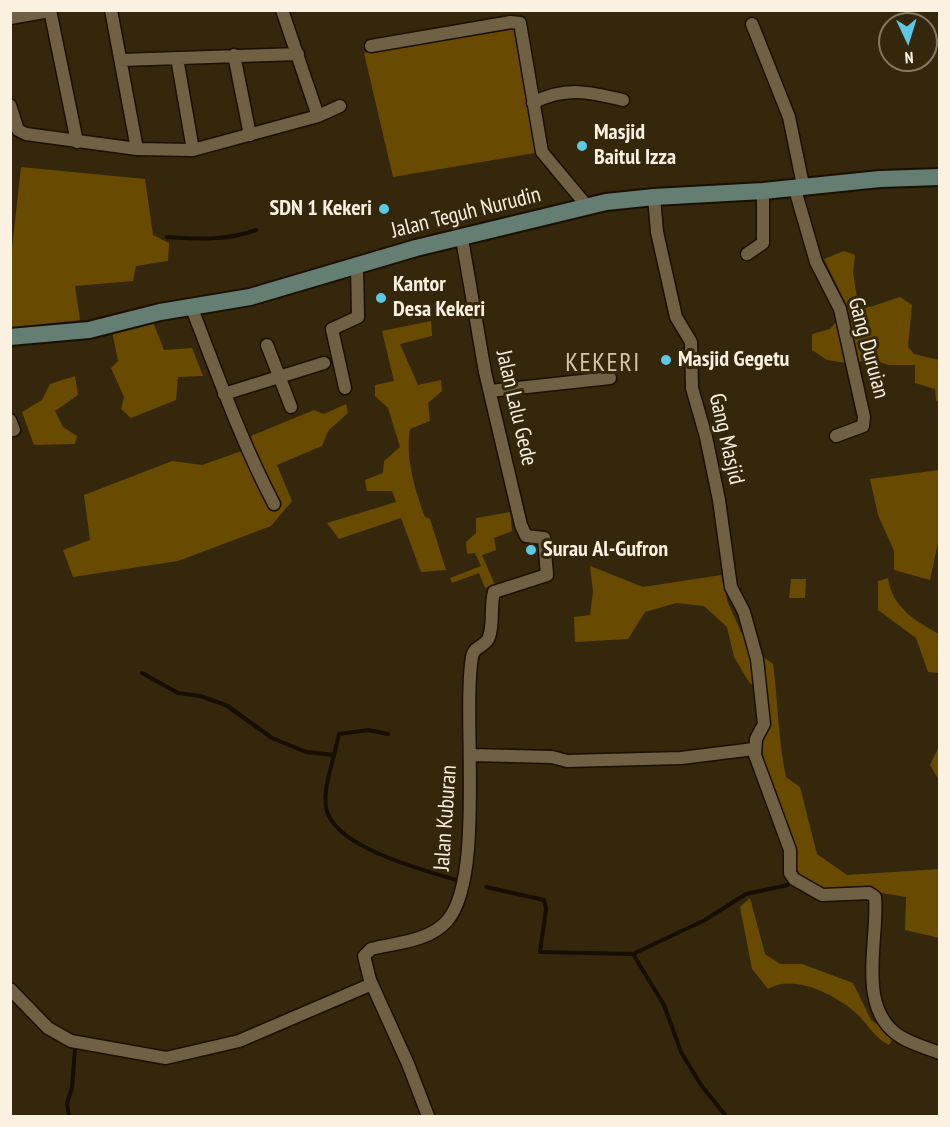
<!DOCTYPE html>
<style>
body{margin:0}
#map{position:relative;width:950px;height:1127px;overflow:hidden;background:#34270b;font-family:"PT Sans Narrow",sans-serif}
canvas{display:block}
.frame{position:absolute;inset:0;border:12px solid #faf1e1;pointer-events:none}
.north{position:absolute;left:878px;top:12px;width:60px;height:60px;box-sizing:border-box;background:#34270b;border:2px solid #837861;border-radius:50%;rotate:176deg;font-size:16px;font-weight:700;line-height:24px;text-align:center;color:#faf1e1}
.north::after{content:'';display:block;margin:auto;width:21px;height:27px;background:#5bc8e6;clip-path:polygon(50% 0,100% 100%,50% 72%,0 100%)}
</style>
<div id="map">
<canvas width="950" height="1127"></canvas>
<div class="frame"></div>
<div class="north">N</div>
</div>
<script>
const ctx = document.querySelector('canvas').getContext('2d');
ctx.lineJoin = 'round';
function fill(path, color) { ctx.fillStyle = color; ctx.fill(path, 'evenodd'); }
function stroke(path, color, width, dash) { ctx.strokeStyle = color; ctx.lineWidth = width; ctx.lineCap = dash ? 'butt' : 'round'; ctx.setLineDash(dash || []); ctx.stroke(path); }
function drawText(font, color, halo, rows, align = 'center') {
  ctx.font = font + ' "PT Sans Narrow",sans-serif'; ctx.lineWidth = 6; ctx.setLineDash([]); ctx.textBaseline = 'middle'; ctx.strokeStyle = halo; ctx.fillStyle = color; for (const [text, x, y, turn = 0] of rows) {
    ctx.save(); ctx.translate(x, y); ctx.rotate((+turn || 0) * Math.PI / 180); ctx.textAlign = isNaN(turn) ? turn : align; if (halo) ctx.strokeText(text, 0, 0); ctx.fillText(text, 0, 0); ctx.restore();
  }
}
const green = new Path2D(`
 M515,29L535,153L393,177L364,53Z
 M21,167L145,179L153,235L169,243L168,261L136,266L133,281L75,286L80,320L11,328V257Z
 M844,251L855,255L853,273L857,298L870,307L900,297L912,305L908,347L914,354L939,360V402L936,401L935,389L915,383V365H889L872,360L847,363L827,360L812,350V334L830,329L848,308L824,259Z
 M431,321L432,336L400,344L418,385L441,380L442,391L428,403L430,421L410,429C405,458 415,490 425,517L430,519L446,570L421,572L401,518L339,539L327,523L396,502L392,491H367L365,480L383,473L384,461L400,447L388,408L375,396V385L394,381L382,331Z
 M153,322L164,350L192,348L203,376L178,377L176,400L131,418L121,409L124,397L111,368L118,361L112,331Z
 M75,376L78,395L55,411L63,427L77,436L75,444L34,445L22,412L42,400L50,384Z
 M346,404L348,413L328,431L322,446L277,465L292,501L271,526L178,561L73,577L63,550L90,540L84,495L172,461L202,465L253,447L251,436L314,410L324,414Z
 M939,470V538L930,580L894,570V551L878,515L870,479Z
 M510,512L512,531L494,538L496,550L482,555L495,585L485,588L479,573L452,583L450,578L481,566L475,553L467,554L466,542L476,533V518Z
 M590,566L643,587L721,575L728,603L747,645L773,664C778,702 778,739 786,777L800,787L817,854L847,875L939,869V938L905,930L906,897L875,892L823,891L793,872L764,764L762,742L767,730L766,697L749,682L734,657L727,627L704,606L676,603L645,612L628,639L575,642L574,617L590,615L593,592Z
 M888,578C892,607 915,621 939,634V673L928,672L916,638L878,610V581Z
 M791,579H806L805,598H789Z
 M939,746V780L930,765Z
 M750,898L765,954L780,964H802L853,983L871,1020L894,1036L889,1045C873,1037 869,1025 856,1013C836,995 793,973 768,989L752,969L740,907Z`);
const stream = new Path2D(`
 M167,237C199,239 226,241 256,230
 M142,673L178,693L200,696L226,705L272,738L306,752L334,755L339,734L368,730L388,734
 M334,755C330,772 321,797 328,814C342,849 423,870 456,880
 M486,887L544,900L546,909L540,952L633,954L705,920L746,894L788,885
 M633,954L664,1005L681,1052L701,1085L726,1116
 M69,1116L67,1103L72,1088L75,1048`);
const street = new Path2D(`
 M50,10L77,142
 M111,10L137,149
 M282,10L318,116
 M10,18L50,11
 M752,24L789,117L803,185
 M371,46L511,22L520,23L542,152L587,206
 M234,55L250,135
 M177,58L193,150
 M121,60L298,54
 M533,103C565,86 590,92 623,100
 M10,105L18,130L26,134L137,149L193,150L318,116L340,106
 M794,186L816,262L840,309L864,417L863,426L836,436
 M654,197L657,232L676,317L691,342L692,388L706,437L719,500L731,587L744,612L757,659L764,724L756,739L755,755L790,850V873L794,879L822,895L869,893L875,897C879,940 855,1009 901,1037C912,1044 927,1048 940,1053
 M747,254L763,243V191
 M191,306C217,373 241,441 274,504
 M267,345L291,407
 M345,388L332,329L358,317L357,266
 M490,391L610,378
 M224,394L324,363
 M10,420L14,430
 M471,755L552,757L567,761L681,758L754,749
 M10,989L48,1028L71,1041L166,1058L239,1041L372,984
 M428,1116L408,1064L370,980L364,956L371,949C395,943 430,941 447,921C485,878 462,717 472,657C474,645 486,647 489,637C494,623 490,606 494,592L547,575L544,538L526,536L521,525L485,372L462,239`);
const secondary = new Path2D(`
 M10,337L89,330L160,312L250,297L416,248L606,202L654,197L763,191L880,179L940,177`);
const markers = [
 [582,146,6,"#5bc8e6"],
 [384,209,6,"#5bc8e6"],
 [381,298,6,"#5bc8e6"],
 [666,360,6,"#5bc8e6"],
 [531,550,6,"#5bc8e6"]
];
const poiNames = [
 ["Masjid",594,133],
 ["Baitul Izza",594,158],
 ["SDN 1 Kekeri",372,209,"right"],
 ["Kantor",393,285],
 ["Desa Kekeri",393,310],
 ["Masjid Gegetu",678,360],
 ["Surau Al-Gufron",543,550]
];
const streetNames = [
 ["Jalan Teguh Nurudin",466,213,-14],
 ["Gang Duruian",868,348,75],
 ["Jalan Lalu Gede",516,408,77],
 ["Gang Masjid",726,439,77],
 ["Jalan Kuburan",446,818,-86]
];
const quarterNames = [
 ["KEKERI",603,364]
];
fill(green, '#684b00');
stroke(stream, '#180e00', 4);
stroke(street, '#1b0f00', 15);
stroke(secondary, '#1b0f00', 20);
stroke(street, '#706145', 12);
stroke(secondary, '#647e74', 16);
for (const [x, y, r, color] of markers) { const dot = new Path2D(); dot.arc(x, y, r, 0, 2 * Math.PI); ctx.fillStyle = color; ctx.fill(dot); stroke(dot, '#34270b', 2); }
drawText('bold 22px', '#faf1e1', '#34270b', poiNames, 'left');
drawText('22px', '#faf1e1', '#34270b', streetNames);
ctx.letterSpacing = '1.5px';
drawText('26px', '#d5c4a5', '#34270b', quarterNames);
ctx.letterSpacing = '0px';
</script>
